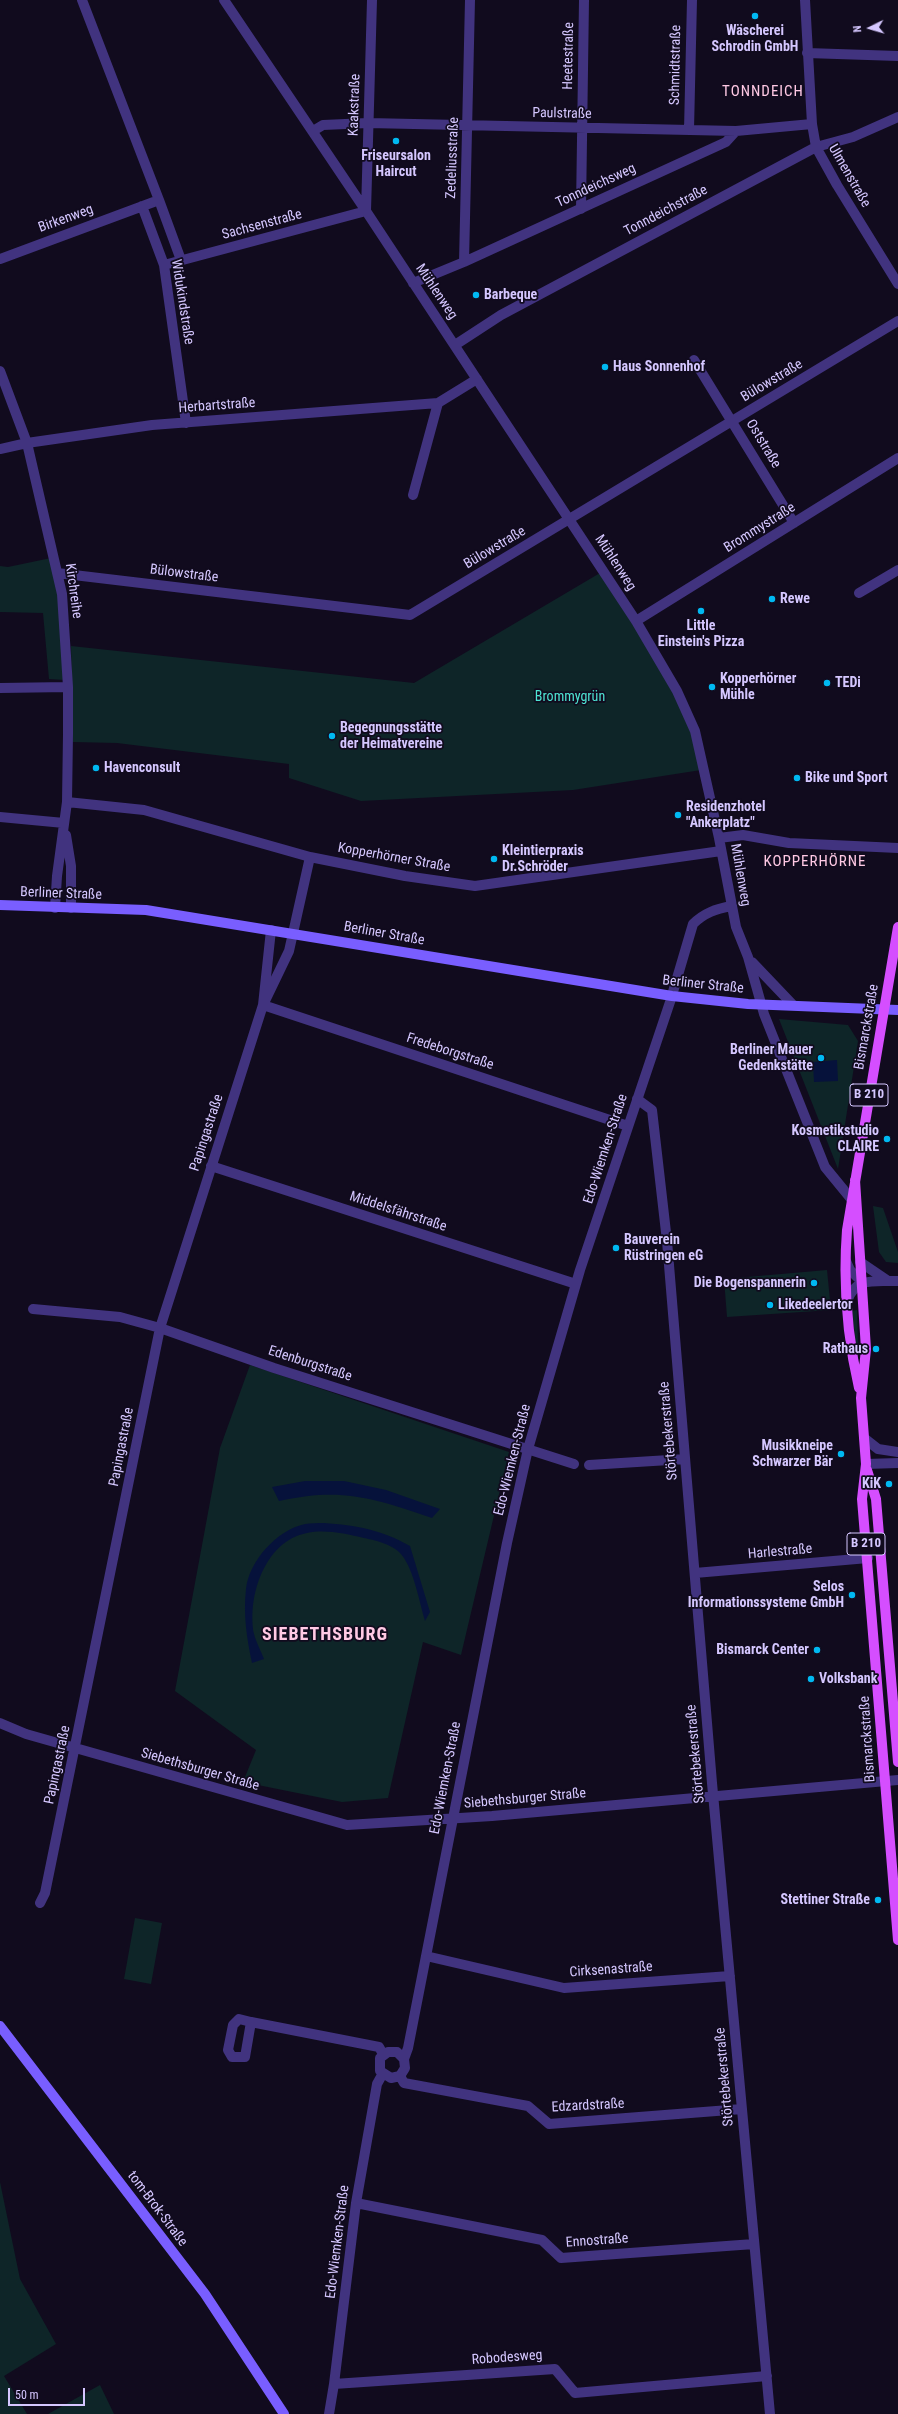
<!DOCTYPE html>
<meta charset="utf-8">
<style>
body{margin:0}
#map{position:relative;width:898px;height:2414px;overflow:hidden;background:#110b1e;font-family:"Roboto Condensed",sans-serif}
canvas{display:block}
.north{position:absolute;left:850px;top:8px;width:40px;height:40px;-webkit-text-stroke:3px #110b1e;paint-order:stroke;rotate:265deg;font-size:11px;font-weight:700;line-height:16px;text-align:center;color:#d5c7ff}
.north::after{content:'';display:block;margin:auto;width:14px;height:18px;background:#d5c7ff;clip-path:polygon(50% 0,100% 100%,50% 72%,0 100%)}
.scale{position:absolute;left:8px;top:2388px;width:77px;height:18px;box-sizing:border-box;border:2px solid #d5c7ff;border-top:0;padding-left:5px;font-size:12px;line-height:14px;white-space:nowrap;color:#d5c7ff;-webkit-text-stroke:3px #110b1e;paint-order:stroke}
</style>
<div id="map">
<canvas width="898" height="2414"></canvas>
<div class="north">N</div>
<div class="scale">50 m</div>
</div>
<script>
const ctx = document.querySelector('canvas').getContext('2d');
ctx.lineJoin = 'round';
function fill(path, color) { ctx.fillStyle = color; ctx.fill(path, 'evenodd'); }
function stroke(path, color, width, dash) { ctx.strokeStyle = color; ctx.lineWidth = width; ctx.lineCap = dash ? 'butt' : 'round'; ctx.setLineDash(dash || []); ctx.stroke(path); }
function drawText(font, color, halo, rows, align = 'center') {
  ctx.font = font + ' "Roboto Condensed",sans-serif'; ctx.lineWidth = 3.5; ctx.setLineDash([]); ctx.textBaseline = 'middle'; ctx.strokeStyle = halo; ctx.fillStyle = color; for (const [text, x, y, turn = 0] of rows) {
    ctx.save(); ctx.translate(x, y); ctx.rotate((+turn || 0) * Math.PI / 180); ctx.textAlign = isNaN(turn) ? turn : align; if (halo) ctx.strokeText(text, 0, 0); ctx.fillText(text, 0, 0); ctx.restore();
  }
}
const green = new Path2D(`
 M51,558L58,595L65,680L49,679L43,613L0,612V566L8,567Z
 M600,573L655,655L693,732L701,770L573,790L361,801L289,778V764L117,743L73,742L71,646L414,683Z
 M779,1019L848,1025L858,1041L838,1169Z
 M873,1206L883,1208L898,1252V1263L886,1262L879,1252Z
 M827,1270L831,1310L727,1317L724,1279Z
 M857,1310L858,1343L856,1344L852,1311Z
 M250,1365L509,1452L461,1655L423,1642L388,1798L342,1802L243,1782L256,1750L175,1691L220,1448Z
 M135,1918L162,1923L151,1984L124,1979Z
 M0,2182L20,2279L56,2344L4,2376L27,2414H0Z
 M100,2385L114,2414H48Z`);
const water = new Path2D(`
 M837,1060L838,1081L814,1082L813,1062Z
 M305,1481H344L386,1490L440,1509L432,1518C373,1498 342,1487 279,1501L272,1487Z
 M324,1523C356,1525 382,1530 410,1546L430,1612L425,1621C419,1601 415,1575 404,1558C396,1545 378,1541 364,1538C346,1534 326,1529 307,1533C265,1541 247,1596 254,1634C256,1642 261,1651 264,1659L252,1663C247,1639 243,1615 246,1589C249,1561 277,1530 305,1524C311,1523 318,1523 324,1523Z`);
const street = new Path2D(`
 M224,0L366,211L636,621L677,691L695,731L719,838L736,927L748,957L764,1014L825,1167L852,1200
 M805,0L812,124L816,147L837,185L898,284
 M807,53L898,56
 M689,130L692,0
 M313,131L323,125L368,123L736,131L812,124
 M159,200L181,260
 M142,206L164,265L186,423
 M581,209L584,0
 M0,259L159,200L82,0
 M464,262L726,142L736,131
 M164,265L366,211L372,0
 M413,283L464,262L470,0
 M455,345L501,315L816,147L853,137L898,117
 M694,360L794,523
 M0,371L27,443L62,594L68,687V734L67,802L57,876L55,908
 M0,449L27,443L152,425L438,403L477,379
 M413,495L438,403
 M57,573L410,615L898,321
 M859,593L898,570
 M636,621L898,458
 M0,688L68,687
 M67,802L144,810L310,857L405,876L475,886L721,851
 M0,817L64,823
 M66,835L71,866V908
 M719,838L743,835L789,843L898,848
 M271,930L263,1005L628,1126
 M752,962L793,1005
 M637,1099L652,1110L667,1241L712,1783L770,2414
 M211,1166L576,1284
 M846,1261L850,1270L862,1282
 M860,1262L888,1281
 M847,1301C856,1276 876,1282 898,1281
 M33,1309L120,1317L160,1328L274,1368L574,1464
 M864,1438L878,1449L898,1452
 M866,1464L898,1463
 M589,1465L685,1459
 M695,1573L868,1558
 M0,1723L26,1734L347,1825L492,1816L898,1780
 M40,1903L45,1893L160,1328L263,1005L289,951L310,857
 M426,1956L564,1988L730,1976
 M251,2022L245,2057H232L228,2050L233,2025L239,2019L251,2022L379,2047L383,2054
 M404,2059L397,2052H388L380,2058V2071L391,2078L400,2076L405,2068L404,2059L408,2048L507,1543L528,1449L580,1270L670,1002L693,924C704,913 716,909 731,906
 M400,2076L404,2083L528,2106L549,2124L742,2109
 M356,2203L542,2240L561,2258L754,2244
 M334,2384L555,2369L575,2393L767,2376
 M329,2414L334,2384L356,2203L377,2084L382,2075`);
const secondary = new Path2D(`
 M0,905L146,910L672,996L748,1004L898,1010
 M0,2026L205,2294L284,2414`);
const primary = new Path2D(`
 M855,1180L866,1349L861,1398L866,1464L862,1499L898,1940
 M859,1388C847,1336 843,1283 847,1230L898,927
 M867,1470L876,1499L898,1762`);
const markers = [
 [755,16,4,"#00b9f2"],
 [396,141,4,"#00b9f2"],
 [476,295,4,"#00b9f2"],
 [605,367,4,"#00b9f2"],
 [772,599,4,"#00b9f2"],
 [701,611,4,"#00b9f2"],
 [827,683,4,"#00b9f2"],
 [712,687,4,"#00b9f2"],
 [332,736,4,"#00b9f2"],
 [96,768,4,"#00b9f2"],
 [797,778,4,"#00b9f2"],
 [678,815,4,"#00b9f2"],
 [494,859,4,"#00b9f2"],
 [821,1058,4,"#00b9f2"],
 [887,1139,4,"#00b9f2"],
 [616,1248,4,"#00b9f2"],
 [814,1283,4,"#00b9f2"],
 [770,1305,4,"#00b9f2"],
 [876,1349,4,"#00b9f2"],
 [841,1454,4,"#00b9f2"],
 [889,1484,4,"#00b9f2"],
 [852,1595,4,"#00b9f2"],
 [817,1650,4,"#00b9f2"],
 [811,1679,4,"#00b9f2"],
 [878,1900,4,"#00b9f2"]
];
const shields = [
 [869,1095,38],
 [866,1544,38]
];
const shieldNames = [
 ["B 210",869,1095],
 ["B 210",866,1544]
];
const poiNames = [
 ["Wäscherei",755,31,"center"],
 ["Schrodin GmbH",755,47,"center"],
 ["Friseursalon",396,156,"center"],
 ["Haircut",396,172,"center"],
 ["Barbeque",484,295],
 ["Haus Sonnenhof",613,367],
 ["Rewe",780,599],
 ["Little",701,626,"center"],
 ["Einstein's Pizza",701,642,"center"],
 ["Kopperhörner",720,679],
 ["Mühle",720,695],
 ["TEDi",835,683],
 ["Begegnungsstätte",340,728],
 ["der Heimatvereine",340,744],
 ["Havenconsult",104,768],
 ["Bike und Sport",805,778],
 ["Residenzhotel",686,807],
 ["\"Ankerplatz\"",686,823],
 ["Kleintierpraxis",502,851],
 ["Dr.Schröder",502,867],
 ["Berliner Mauer",813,1050,"right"],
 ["Gedenkstätte",813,1066,"right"],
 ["Kosmetikstudio",879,1131,"right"],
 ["CLAIRE",879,1147,"right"],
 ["Bauverein",624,1240],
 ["Rüstringen eG",624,1256],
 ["Die Bogenspannerin",806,1283,"right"],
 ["Likedeelertor",778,1305],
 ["Rathaus",868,1349,"right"],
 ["Musikkneipe",833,1446,"right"],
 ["Schwarzer Bär",833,1462,"right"],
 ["KiK",881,1484,"right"],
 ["Selos",844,1587,"right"],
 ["Informationssysteme GmbH",844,1603,"right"],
 ["Bismarck Center",809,1650,"right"],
 ["Volksbank",819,1679],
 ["Stettiner Straße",870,1900,"right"]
];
const streetNames = [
 ["Heetestraße",569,56,-89],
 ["Schmidtstraße",676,65,-89],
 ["Kaakstraße",355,105,-88],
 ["Paulstraße",562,114,1],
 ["Zedeliusstraße",453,158,-88],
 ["Ulmenstraße",849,176,60],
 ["Tonndeichsweg",596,186,-25],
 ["Tonndeichstraße",666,211,-28],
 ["Birkenweg",66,219,-20],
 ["Sachsenstraße",262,225,-15],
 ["Mühlenweg",436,292,56],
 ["Widukindstraße",182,302,81],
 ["Bülowstraße",772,381,-31],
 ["Herbartstraße",217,406,-4],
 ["Oststraße",763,444,59],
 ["Brommystraße",760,528,-32],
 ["Bülowstraße",495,548,-31],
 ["Mühlenweg",615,563,57],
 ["Bülowstraße",184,574,7],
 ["Kirchreihe",73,591,82],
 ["Kopperhörner Straße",394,858,10],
 ["Mühlenweg",740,875,80],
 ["Berliner Straße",61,894,2],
 ["Berliner Straße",384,934,10],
 ["Berliner Straße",703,985,6],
 ["Bismarckstraße",867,1027,-80],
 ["Fredeborgstraße",450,1052,18],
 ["Papingastraße",207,1133,-72],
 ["Edo-Wiemken-Straße",606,1149,-72],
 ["Middelsfährstraße",398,1212,18],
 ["Edenburgstraße",310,1364,18],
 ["Störtebekerstraße",669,1431,-95],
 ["Papingastraße",122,1447,-79],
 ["Edo-Wiemken-Straße",513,1460,-76],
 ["Harlestraße",780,1552,-5],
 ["Bismarckstraße",868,1739,-94],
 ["Störtebekerstraße",696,1754,-95],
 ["Papingastraße",58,1765,-78],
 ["Siebethsburger Straße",200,1770,16],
 ["Edo-Wiemken-Straße",446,1778,-79],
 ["Siebethsburger Straße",525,1799,-5],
 ["Cirksenastraße",611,1970,-4],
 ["Störtebekerstraße",725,2077,-95],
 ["Edzardstraße",588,2106,-3],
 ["tom-Brok-Straße",157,2209,53],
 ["Ennostraße",597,2241,-4],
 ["Edo-Wiemken-Straße",338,2242,-83],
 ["Robodesweg",507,2358,-4]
];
const parkNames = [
 ["Brommygrün",570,697]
];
const neighbourhoodNames = [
 ["TONNDEICH",763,92],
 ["KOPPERHÖRNE",815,862]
];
const districtNames = [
 ["SIEBETHSBURG",325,1635]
];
fill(green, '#0e2528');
fill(water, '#06123b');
stroke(street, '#41337f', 10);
stroke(secondary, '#795eff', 10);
stroke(primary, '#d54eff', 10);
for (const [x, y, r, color] of markers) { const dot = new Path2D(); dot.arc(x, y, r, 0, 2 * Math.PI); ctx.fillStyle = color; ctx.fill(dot); stroke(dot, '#110b1e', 1.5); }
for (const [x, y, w] of shields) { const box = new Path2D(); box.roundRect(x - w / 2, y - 11, w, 22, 3); ctx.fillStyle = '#110b1e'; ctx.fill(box); stroke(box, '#d5c7ff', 1); }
drawText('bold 13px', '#d5c7ff', null, shieldNames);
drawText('bold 14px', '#d5c7ff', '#110b1e', poiNames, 'left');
drawText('14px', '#d5c7ff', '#110b1e', streetNames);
drawText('14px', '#4ee4d3', '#110b1e', parkNames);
ctx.letterSpacing = '1px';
drawText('15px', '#ffc9e4', '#110b1e', neighbourhoodNames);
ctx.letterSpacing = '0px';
ctx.letterSpacing = '1px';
drawText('bold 18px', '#ffc9e4', '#110b1e', districtNames);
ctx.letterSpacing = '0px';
</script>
